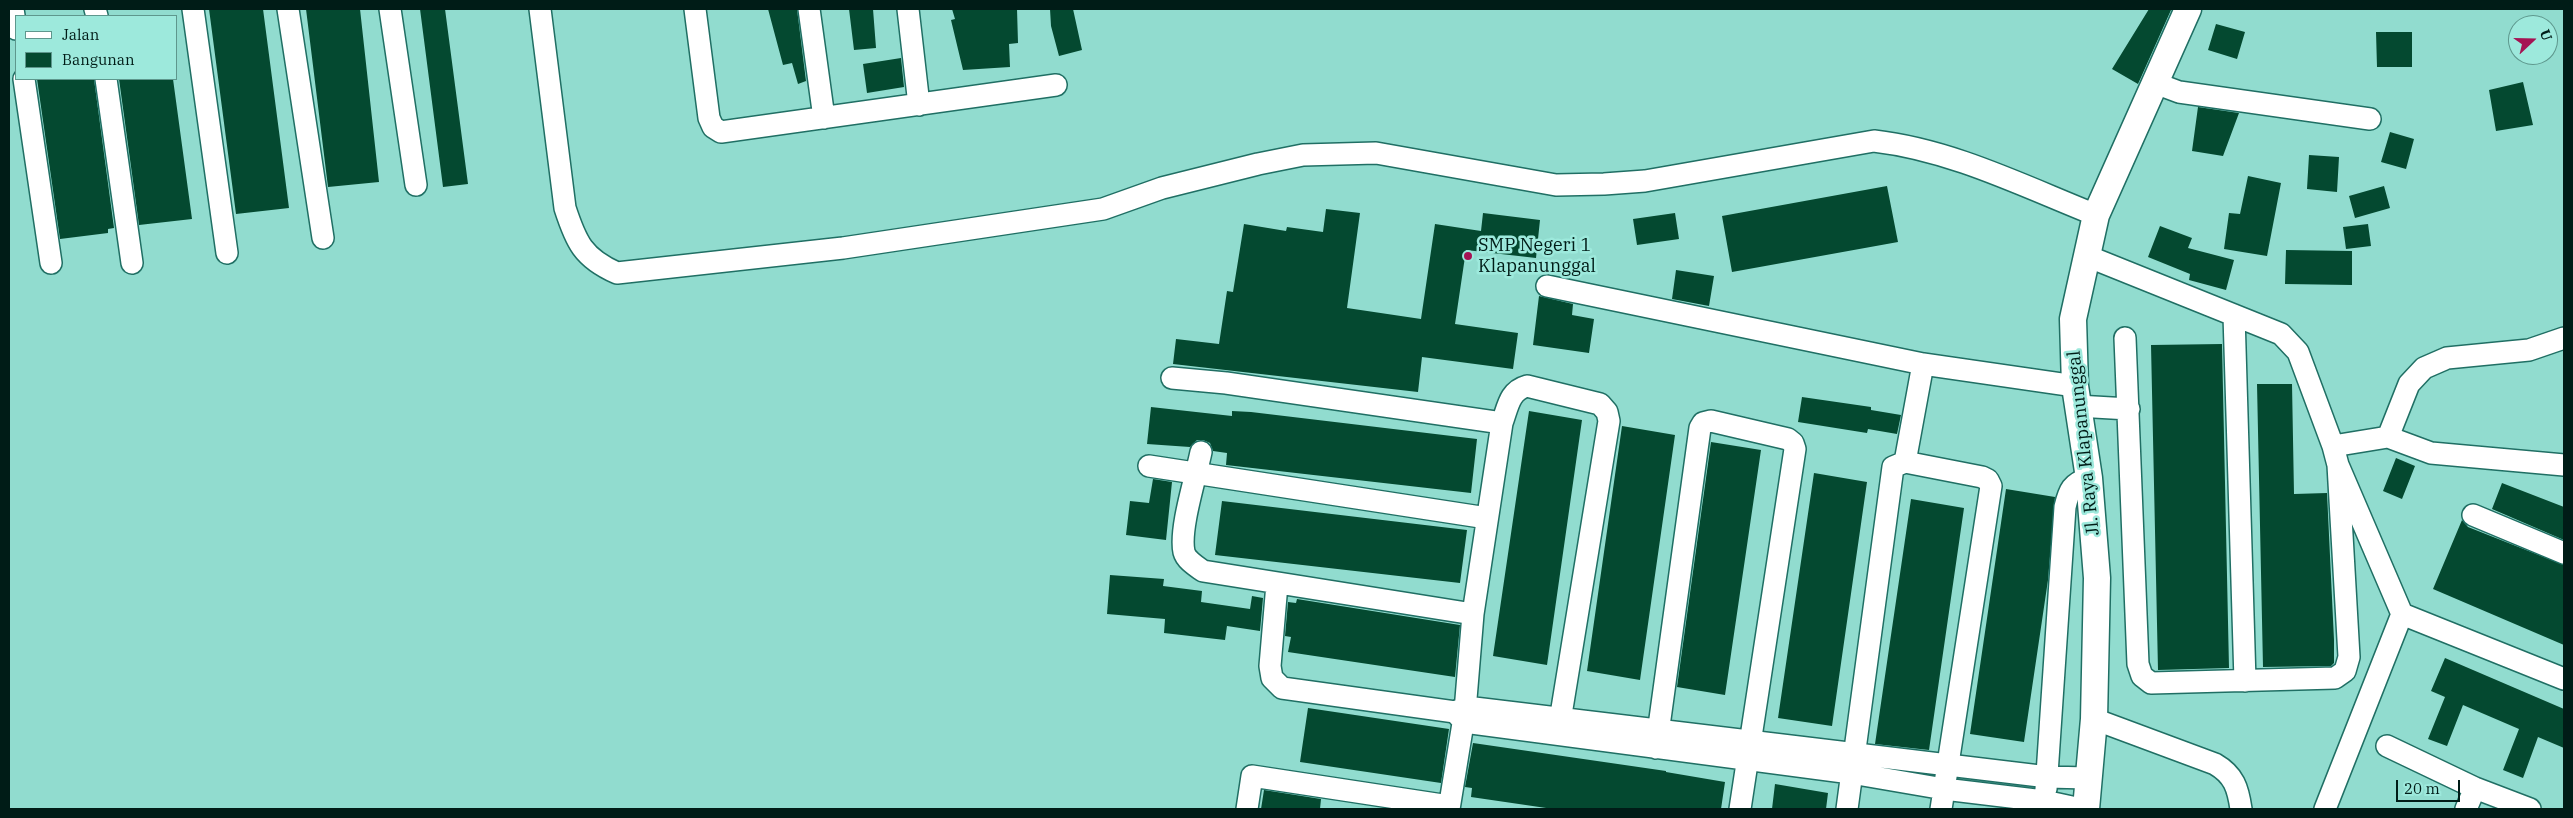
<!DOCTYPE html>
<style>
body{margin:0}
#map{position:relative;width:2573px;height:818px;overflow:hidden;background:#91dccf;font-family:"IBM Plex Serif",serif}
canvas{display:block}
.frame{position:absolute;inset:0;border:10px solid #001c17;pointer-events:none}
.legend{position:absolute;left:15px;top:15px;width:162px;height:65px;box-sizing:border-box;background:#9de9dc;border:1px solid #5e978d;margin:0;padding:6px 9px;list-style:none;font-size:15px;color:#001c17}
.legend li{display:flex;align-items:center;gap:10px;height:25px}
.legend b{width:25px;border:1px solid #5e978d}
.north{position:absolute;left:2508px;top:15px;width:50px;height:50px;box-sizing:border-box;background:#9de9dc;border:1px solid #5e978d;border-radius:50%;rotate:69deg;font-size:14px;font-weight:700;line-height:20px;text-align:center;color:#001c17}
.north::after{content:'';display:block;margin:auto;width:18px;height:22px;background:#a51353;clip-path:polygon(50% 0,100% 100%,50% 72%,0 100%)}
.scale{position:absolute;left:2396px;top:780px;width:64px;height:22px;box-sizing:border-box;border:2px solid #001c17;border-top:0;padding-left:6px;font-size:15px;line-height:18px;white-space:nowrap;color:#001c17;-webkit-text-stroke:4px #9de9dc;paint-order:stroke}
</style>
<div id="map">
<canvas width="2573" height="818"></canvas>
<div class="frame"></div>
<ul class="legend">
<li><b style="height:6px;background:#fff"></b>Jalan</li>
<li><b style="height:14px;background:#044930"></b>Bangunan</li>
</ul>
<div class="north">U</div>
<div class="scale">20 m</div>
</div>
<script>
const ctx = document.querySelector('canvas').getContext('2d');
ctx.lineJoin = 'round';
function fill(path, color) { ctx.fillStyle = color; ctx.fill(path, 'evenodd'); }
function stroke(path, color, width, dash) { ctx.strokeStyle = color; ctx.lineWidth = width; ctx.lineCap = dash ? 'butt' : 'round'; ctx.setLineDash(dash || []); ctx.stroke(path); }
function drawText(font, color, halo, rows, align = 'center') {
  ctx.font = font + ' "IBM Plex Serif",serif'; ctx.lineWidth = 5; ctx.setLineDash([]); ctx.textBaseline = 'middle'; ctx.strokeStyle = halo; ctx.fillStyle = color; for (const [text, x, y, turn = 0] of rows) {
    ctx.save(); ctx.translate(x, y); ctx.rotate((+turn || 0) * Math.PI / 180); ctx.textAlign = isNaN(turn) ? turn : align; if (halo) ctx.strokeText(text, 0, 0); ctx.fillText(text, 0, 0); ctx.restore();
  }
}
const building = new Path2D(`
 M209,9H263L289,208L236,214Z
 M306,9H360L379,182L328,187Z
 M420,9H445L468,184L443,187Z
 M768,9H797L806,81L798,84L792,63L783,65Z
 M849,9H873L876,48L854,50Z
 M952,9H1017L1018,43L1009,44L1010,67L963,70L951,20L955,19Z
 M1050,9H1073L1082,50L1059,56L1051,26Z
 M2149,9L2171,10L2138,84L2112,69Z
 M2216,24L2245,32L2237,59L2208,50Z
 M2376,32H2412V67H2377Z
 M901,58L904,87L867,93L863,64Z
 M37,79H94L114,228L108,229V233L60,239Z
 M119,79H173L192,219L139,225Z
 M2523,82L2533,125L2496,131L2489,90Z
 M2198,107L2239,113L2223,156L2192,151Z
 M2390,132L2414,139L2406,169L2381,162Z
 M2309,155L2339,157L2337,192L2307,189Z
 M2248,176L2281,183L2267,256L2224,249L2229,213L2240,214Z
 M1887,186L1898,242L1732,272L1722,216Z
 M2384,186L2390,208L2355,218L2349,196Z
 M1326,209L1360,213L1347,308L1421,319L1435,224L1481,231L1483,213L1540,220L1536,258L1466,250L1455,324L1518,333L1513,369L1422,357L1418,392L1173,364L1176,339L1219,344L1227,291L1233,292L1244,224L1286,231L1287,227L1323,232Z
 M1675,213L1679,239L1637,245L1633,219Z
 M2368,224L2371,246L2346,249L2343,227Z
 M2160,226L2192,238L2188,248L2234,260L2226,290L2189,280L2190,274L2148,257Z
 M2286,250L2352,251V285L2285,284Z
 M1676,270L1714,276L1709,306L1672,299Z
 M1539,296L1573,304L1572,315L1594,319L1589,353L1533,345Z
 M2222,344L2229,668L2158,670L2151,345Z
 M2257,384H2292L2294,494L2327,493L2334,640V663L2331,666L2263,667Z
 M1802,397L1871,407V410L1901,415L1897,434L1868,429L1867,433L1798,422Z
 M1151,407L1232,416V411L1251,412L1477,439L1471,493L1226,465L1227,453L1213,451L1210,443L1203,440H1197L1190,447L1147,444Z
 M1529,411L1582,420L1547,665L1493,656Z
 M1622,426L1675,435L1640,680L1587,671Z
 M1711,442L1761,450L1725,695L1677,687Z
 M2396,458L2415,466L2402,499L2383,491Z
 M1814,473L1867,482L1832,726L1778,718Z
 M1153,479L1172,482L1166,540L1126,535L1130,501L1149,503Z
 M2502,483L2564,507V540L2492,509Z
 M2006,489L2055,497L2048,580L2024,742L1970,734Z
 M1911,499L1964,508L1929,750L1875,744Z
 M1222,501L1467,530L1460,583L1215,555Z
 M2462,520L2468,527L2564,565V645L2433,589Z
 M1110,575L1164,579L1163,586L1202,591L1201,602L1250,609L1252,596L1263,598L1260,631L1227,626L1225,640L1164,633L1165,619L1107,614Z
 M1297,599L1460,625L1455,677L1288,652L1291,637L1285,636L1288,602L1296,603Z
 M2445,658L2564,709V748L2538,737L2523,778L2503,770L2519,729L2463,705L2447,746L2428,739L2445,697L2431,691Z
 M1308,708L1449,729L1441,783L1300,762Z
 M1473,743L1666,771V772L1725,782L1721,809H1553L1471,797L1472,788L1465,787Z
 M1775,784L1828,793L1826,809H1772Z
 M1264,790L1321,799L1320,809H1261Z`);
const minor = new Path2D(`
 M13,9L16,29
 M95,9L97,16
 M193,9L227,253
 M288,9L323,238
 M390,9L416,185
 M540,9L565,208C576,242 583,258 617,273L843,248L1103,209L1162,188L1258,164L1303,155L1376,153L1556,185L1604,184L1645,181L1874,141C1952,150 2023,186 2096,215
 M695,9L709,118L713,127L721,132L1056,85
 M809,9L824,118
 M908,9L919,105
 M24,79L51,263
 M106,79L132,263
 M2155,83L2179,92L2370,119
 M2087,256L2281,334L2298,352L2333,446L2338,465L2402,614L2564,679
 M1547,286L1923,364L2075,386
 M2234,315L2245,681
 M2125,338L2138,664L2142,676L2151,683L2335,678L2345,671L2349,657L2338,465
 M1172,378L1226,383L1502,423
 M2077,406L2129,409
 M2388,437L2431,453L2564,465
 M2333,446L2388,437L2409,384L2424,368L2447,358L2529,350L2564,338
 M1201,452C1196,477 1179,529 1184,552C1186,560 1196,566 1203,571L1473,614
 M1905,462L1923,364
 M1149,466L1487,518
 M2473,515L2564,553
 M1277,584L1270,666L1272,678L1282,688L1455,712L1466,707L2048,777L2087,778
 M1455,712L1464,722L1851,773L1944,789L2044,801L2081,809
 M2094,719L2215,764C2234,775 2238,788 2241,809
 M2387,746L2475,788L2530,809
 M1656,748L1700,428L1703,423L1711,421L1788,439L1793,443L1795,449L1740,809
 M2046,789L2065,507C2069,490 2072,483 2089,478
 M1247,809L1252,776L1449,806
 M1449,809L1465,711L1473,614L1502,423C1508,407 1509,391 1527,386L1600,404L1607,412L1609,421L1558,733
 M1847,809L1893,467L1905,462L1982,477L1988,480L1991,486L1941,809
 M2325,809L2402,614
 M2466,809L2475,788`);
const tertiary = new Path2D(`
 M2086,809L2094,719L2097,578L2089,478L2075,386L2073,319L2096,215L2188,9`);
const markers = [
 [1468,256,5,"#a51353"]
];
const poiNames = [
 ["SMP Negeri 1",1478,246],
 ["Klapanunggal",1478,267]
];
const streetNames = [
 ["Jl. Raya Klapanunggal",2084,443,-96]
];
fill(building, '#044930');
stroke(minor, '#206f64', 24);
stroke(tertiary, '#206f64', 29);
stroke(minor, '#fff', 21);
stroke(tertiary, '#fff', 26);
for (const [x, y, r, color] of markers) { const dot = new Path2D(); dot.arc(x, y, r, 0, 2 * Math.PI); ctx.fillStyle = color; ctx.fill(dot); stroke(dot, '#9de9dc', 2); }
drawText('18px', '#001c17', '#9de9dc', poiNames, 'left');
drawText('18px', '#001c17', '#9de9dc', streetNames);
</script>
